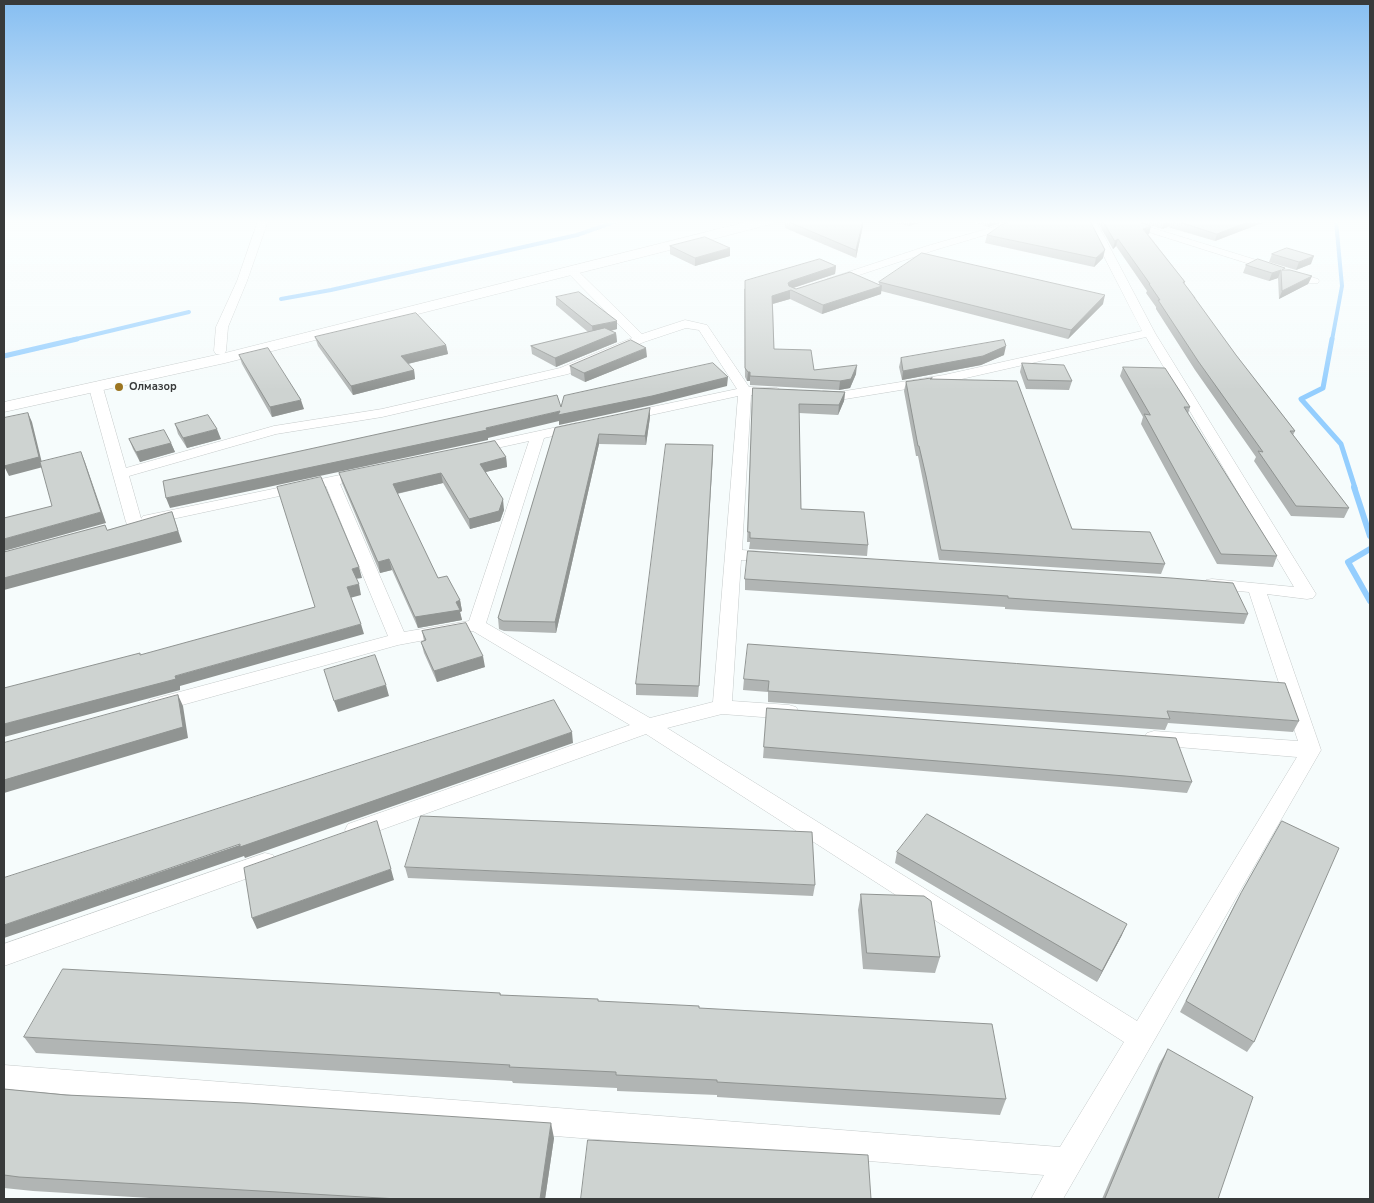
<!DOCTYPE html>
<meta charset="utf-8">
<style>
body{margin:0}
#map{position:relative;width:1374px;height:1203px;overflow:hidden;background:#f6fcfc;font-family:"Nunito Sans",sans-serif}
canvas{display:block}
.frame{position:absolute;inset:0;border:5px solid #383a3a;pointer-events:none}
</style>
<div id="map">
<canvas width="1374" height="1203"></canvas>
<div class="frame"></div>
</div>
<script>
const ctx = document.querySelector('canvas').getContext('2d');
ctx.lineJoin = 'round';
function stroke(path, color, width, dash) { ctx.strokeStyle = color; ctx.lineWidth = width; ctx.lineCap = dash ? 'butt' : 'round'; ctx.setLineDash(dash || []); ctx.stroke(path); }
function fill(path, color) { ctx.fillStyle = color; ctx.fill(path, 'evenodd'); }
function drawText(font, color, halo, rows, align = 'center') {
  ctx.font = font + ' "Nunito Sans",sans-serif'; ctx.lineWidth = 4; ctx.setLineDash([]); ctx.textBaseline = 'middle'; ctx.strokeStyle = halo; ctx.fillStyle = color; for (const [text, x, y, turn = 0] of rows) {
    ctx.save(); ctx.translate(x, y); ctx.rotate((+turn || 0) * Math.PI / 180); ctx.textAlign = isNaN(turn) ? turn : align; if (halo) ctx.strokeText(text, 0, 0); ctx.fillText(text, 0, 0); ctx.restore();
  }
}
const streamFar2 = new Path2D(`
 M281,299L331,290L577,235L617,221
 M72,340L189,312
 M1332,340L1342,286L1336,221`);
const streamFar1 = new Path2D(`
 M1332,339L1323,388L1301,399L1341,444L1355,488
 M4,356L77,339`);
const stream = new Path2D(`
 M1354,487L1370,536
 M1370,549L1348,562L1370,601`);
const minor = new Path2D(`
 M258,221H268L247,281L228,327L226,351L224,354H216L214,351L216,327L237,281Z
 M1015,221H1032L935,250L835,283H827L826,281L827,279L927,246Z
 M1086,221H1096L1155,333L1316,594L1313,598L1307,599L1267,594L1321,750L1063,1199H1031L1044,1175L4,1092V1065L1060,1147L1124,1042L646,734L364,836L356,839L348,836L345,830L348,824L630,725L473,631L398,645L157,712L150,710L147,705L150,700L157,698L388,636L326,486L149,524L143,522L141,519L143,516L364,470L369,471L371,474L369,477L340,484L404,632L469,621L529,441L474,453L469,452L467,449L469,446L474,445L576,423L581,424L583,427L581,430L544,438L486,623L650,718L713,702L738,396L628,420L621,416L628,412L737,389L699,330L686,328L644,342L568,374L382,417L276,434L129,476L142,522L140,525H128L126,522L89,388L96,384L103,388L126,468L274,426L382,409L560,368L632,338L568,273L567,271L568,269H576L642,334L685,320L707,325L749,387L777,388L784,392L777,396L751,395L742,550L778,553L780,557L778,561L772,562L741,560L732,701L789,705L796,707L799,712L796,717L789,719L722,714L667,728L1137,1021L1297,757L1154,745L1147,743L1144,738L1147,733L1154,731L1298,741L1249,592L1206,588L1203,584L1206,580L1212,579L1294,587L1146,337L944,383L839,400L823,399L816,395L823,391L839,392L944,375L1142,331Z
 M1114,221H1130L1318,279L1319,281L1318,283H1310Z
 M265,853L273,855L276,862L273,869L4,966V944Z`);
const secondary = new Path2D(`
 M750,221H773L772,224L225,363L4,412V402L225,353Z`);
const wall = new Path2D(`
 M785,221H864L856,258L785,228Z
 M888,221H924L909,226Z
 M976,221H1007L988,227L976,223Z
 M1097,221H1136L1151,226L1149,234H1148L1185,282L1184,283L1195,298V299L1236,355L1295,431L1293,435L1349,508L1344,518L1291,516L1254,461L1256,457L1195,370L1156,309V307L1146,293L1147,291L1116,246L1113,249Z
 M1137,221H1267L1215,241L1168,227L1162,229Z
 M987,235L1103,258L1094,267L985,243Z
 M670,246L730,256L695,266L670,254Z
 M1272,254L1311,264L1296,270L1269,262Z
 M1246,265L1285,270L1312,276L1308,284L1279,299L1278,278L1269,281L1243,273Z
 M836,266L835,274L793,288L796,289L879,285V282L1103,304L1068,339L881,291V294L822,314L790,299L773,304L774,349L814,370L856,374L850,388L839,390L750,385V381H747L745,377L744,289Z
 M556,297L617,329L611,331L616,333L617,342L556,367L532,354L531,346L588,332L556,305Z
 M315,337L446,345L448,354L408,364L414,370L415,379L353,395L318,346Z
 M239,355L304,409L272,417L242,364Z
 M1004,355L981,365L902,380L899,367L901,358Z
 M647,357L585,382L571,375L570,366Z
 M1022,363L1072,381L1069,390L1026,389L1020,372Z
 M1123,367L1190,407L1188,414L1277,556L1273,567L1217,564L1141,424L1143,417L1120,376Z
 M932,378V379L1072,529L1165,564L1161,574L939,560L924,486L918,456H916L904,391L906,382Z
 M753,388L845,392L844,401L838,415L799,413L801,509L868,545L867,556L749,549L750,542H747Z
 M650,417L646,445L599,444L556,633L504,631L499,629L498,618L555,428Z
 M175,424L221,439L187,448L178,434Z
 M129,439L171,443L175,452L140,462L133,449Z
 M713,445L698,697L636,695V684Z
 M506,457L507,467L486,472L504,510L500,521L470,529L443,483L397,494L438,578L460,600L462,611L460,612L462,620L418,628L392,570L380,573L342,483L339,473Z
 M1171,578L1248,614L1244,624L1005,609V607L745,590V579Z
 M422,631L485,667L437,682L424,653L421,642L424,641Z
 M744,679L1299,721L1293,732L1168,723L1165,730L768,702V692L743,690Z
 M767,708L1192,782L1187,793L1121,787L763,758Z
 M1282,821L1254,1042L1247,1052L1180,1012L1235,904Z
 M897,852L1122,935L1097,982L895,863Z
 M405,867L815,885L813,896L408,878Z
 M861,894L940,957L935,973L863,969L858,910Z
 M500,993L501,995L699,1008L1006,1099L1000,1115L717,1097V1095L617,1091V1088L513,1083L512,1081L36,1053L24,1037Z
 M1168,1049L1218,1199H1102L1159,1064Z
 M4,1089L554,1138L545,1199H166L33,1191L4,1188Z`);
const shadedWall = new Path2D(`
 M863,221H864L856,258V250Z
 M909,221H924L909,226Z
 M989,221H1007L988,227Z
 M1165,221H1170L1168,227L1162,229Z
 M1250,221H1267L1215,241L1217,234Z
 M1151,226L1149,234L1141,237L1143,229Z
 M1118,239L1116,246L1113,249L1115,241Z
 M730,248V256L695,266V258Z
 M1105,250L1103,258L1094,267L1096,258Z
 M1314,256L1311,264L1296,270L1299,262Z
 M836,266L835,274L790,289V299L772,304V296L791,281Z
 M1281,270L1278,278L1269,281L1272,273Z
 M1312,276L1308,284L1279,299L1282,291Z
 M882,286L881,294L822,314L823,305Z
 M1105,295L1103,304L1068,339L1071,330Z
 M617,321V329L593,335L592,326Z
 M616,333L617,342L556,367L555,358Z
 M446,345L448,354L403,365L401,356Z
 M1006,346L1004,355L981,365L902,380L903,371Z
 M646,348L647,357L585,382L584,373Z
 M857,365L856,374L850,388L839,390L840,381Z
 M414,370L415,379L353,395L351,386Z
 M748,372H750V381H747Z
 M728,377L727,386L652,405L559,425V421L488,438V440L170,508L166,498L486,428L560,411Z
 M845,392L844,401L838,415L839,405Z
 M301,400L304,409L272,417L270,407Z
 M650,408V417L646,445L645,436Z
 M28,413L32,422L43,467L9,476L4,466Z
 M217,429L221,439L187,448L183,438Z
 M599,434V444L556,633L555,622Z
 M171,443L175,452L140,462L136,452Z
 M713,445V455L698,697L699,686Z
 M81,452L85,462L106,523L4,551V539L101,512Z
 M506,457L507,467L481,473L480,464Z
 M441,473L443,483L395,494L393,484Z
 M503,499L504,510L500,521L470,529L469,519Z
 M172,512L182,542L4,590V578Z
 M389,559L392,570L380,573L378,562Z
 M359,567L362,578L355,579L352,569Z
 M359,584L361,595L350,598L347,587Z
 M460,600L462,611L460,612L462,620L418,628L415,617Z
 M361,624L364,634L180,686V690L4,737V724Z
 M483,656L485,667L437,682L434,671Z
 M386,685L389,696L338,712L334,701Z
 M178,695L183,706L188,738L4,793V780Z
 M572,732L573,743L245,858L244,856L4,938V925Z
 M391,869L394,880L257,929L252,918Z
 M1127,924L1122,935L1097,982L1102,971Z
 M551,1123L554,1138L545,1199H540Z`);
const building = new Path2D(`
 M787,221H863L856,250Z
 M1013,221H1090L1105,250L1096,258L987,235L1001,225Z
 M1103,221H1136L1151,226L1143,229L1185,282H1183L1195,298L1194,297L1236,355L1295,431H1290L1349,508L1296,506L1258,451L1263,452L1198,361L1158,300H1160L1149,284H1150L1118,239L1115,241Z
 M1177,221H1250L1217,234Z
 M705,237L730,248L695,258L670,246Z
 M1287,248L1314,256L1299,262L1272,254Z
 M922,253L1105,295L1071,330L879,282Z
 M820,259L836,266L791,281L788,283L789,286L796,289L850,272L882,286L823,305L791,290L772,296L774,349L811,350L814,370L857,365L851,379L840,381L750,376V372H748L745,368V281Z
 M1258,259L1285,268L1282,270H1290L1312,276L1282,291L1281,270L1272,273L1246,265Z
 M579,292L617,321L592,326L556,297Z
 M416,313L446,345L401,356L414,370L351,386L315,337Z
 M605,328L616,333L555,358L531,346Z
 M631,340L646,348L584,373L570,366Z
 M1004,340L1006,346L983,356L903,371L901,358Z
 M268,348L301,400L270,407L239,355Z
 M713,363L728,377L652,396L558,415L560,411L486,428L487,430L166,498L163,481L557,395L561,407L564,396Z
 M1022,363L1064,365L1072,381L1028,380Z
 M1123,367L1165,368L1190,407H1184L1277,556L1221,554L1144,414L1150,415Z
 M932,378L930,379L1017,381L1072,529L1150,532L1165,564L941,550L926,476L919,446H918L906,382Z
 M753,388L845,392L839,405L799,404L801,509L864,512L868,545L750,538V532H748Z
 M650,408L645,436L599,434L555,622L503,621L498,618L555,428Z
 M28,413L39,457L4,466V418Z
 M208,415L217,429L183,438L175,424Z
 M164,430L171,443L136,452L129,439Z
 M495,441L506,457L480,464L503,499L499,511L469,519L441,473L393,484L438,578L447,576L460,600L456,602L460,610L415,617L389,559L378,562L339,473Z
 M666,444L713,445L699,686L636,684Z
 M81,452L101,512L4,539V518L52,506L40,462Z
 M321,477L359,567L352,569L359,584L347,587L361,624L175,676L176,679L4,724V688L140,653V655L315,607L277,487Z
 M172,512L178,531L4,578V552L105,525L107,530Z
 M748,551L1171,578L1233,583L1248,614L1008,598V596L745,579Z
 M466,623L483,656L434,671L421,642L426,640L422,631Z
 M748,644L1285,683L1299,721L1167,711L1170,719L768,691L769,681L744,679Z
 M375,655L386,685L334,701L324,670Z
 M178,695L183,727L4,780V743Z
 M554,700L572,732L240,847V844L4,925V878Z
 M767,708L1176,738L1192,782L1125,776L764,747Z
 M927,814L1127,924L1102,971L897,852Z
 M421,816L812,832L815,885L405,867Z
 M377,821L391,869L252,918L244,868Z
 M1282,821L1339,848L1254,1042L1186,1001L1241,893Z
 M861,894L924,896L931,901L940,957L867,953Z
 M63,969L500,993V995L598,999V1001L699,1006V1008L992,1024L1006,1099L717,1082V1080L616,1075V1072L509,1067L510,1065L24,1037Z
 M1168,1049L1253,1097L1218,1199H1105Z
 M4,1089L66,1095L246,1103L551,1123L540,1199H398L19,1177L4,1175Z
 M588,1140L868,1155L871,1199H581Z`);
const markers = [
 [119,387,5,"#9c7521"]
];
const farPoinames = [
 ["Олмазор",129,387]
];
stroke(streamFar2, '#94cefe', 4);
stroke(streamFar1, '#94cefe', 5);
stroke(stream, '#94cefe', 6);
stroke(minor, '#c5caca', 1);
stroke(secondary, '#c5caca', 1);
fill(minor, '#fff');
fill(secondary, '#fff');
fill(wall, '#b1b5b4');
fill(shadedWall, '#909492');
fill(building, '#ced3d1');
stroke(building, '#909492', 1);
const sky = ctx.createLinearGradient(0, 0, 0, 390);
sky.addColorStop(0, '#86bef1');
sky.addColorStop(0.57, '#fbfefe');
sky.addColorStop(1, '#fbfefe00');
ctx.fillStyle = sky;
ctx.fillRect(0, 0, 1374, 390);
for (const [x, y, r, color] of markers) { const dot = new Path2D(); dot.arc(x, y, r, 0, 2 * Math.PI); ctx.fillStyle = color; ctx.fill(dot); stroke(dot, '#f6fcfc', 2); }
drawText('bold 11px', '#383a3a', '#f6fcfc', farPoinames, 'left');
</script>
